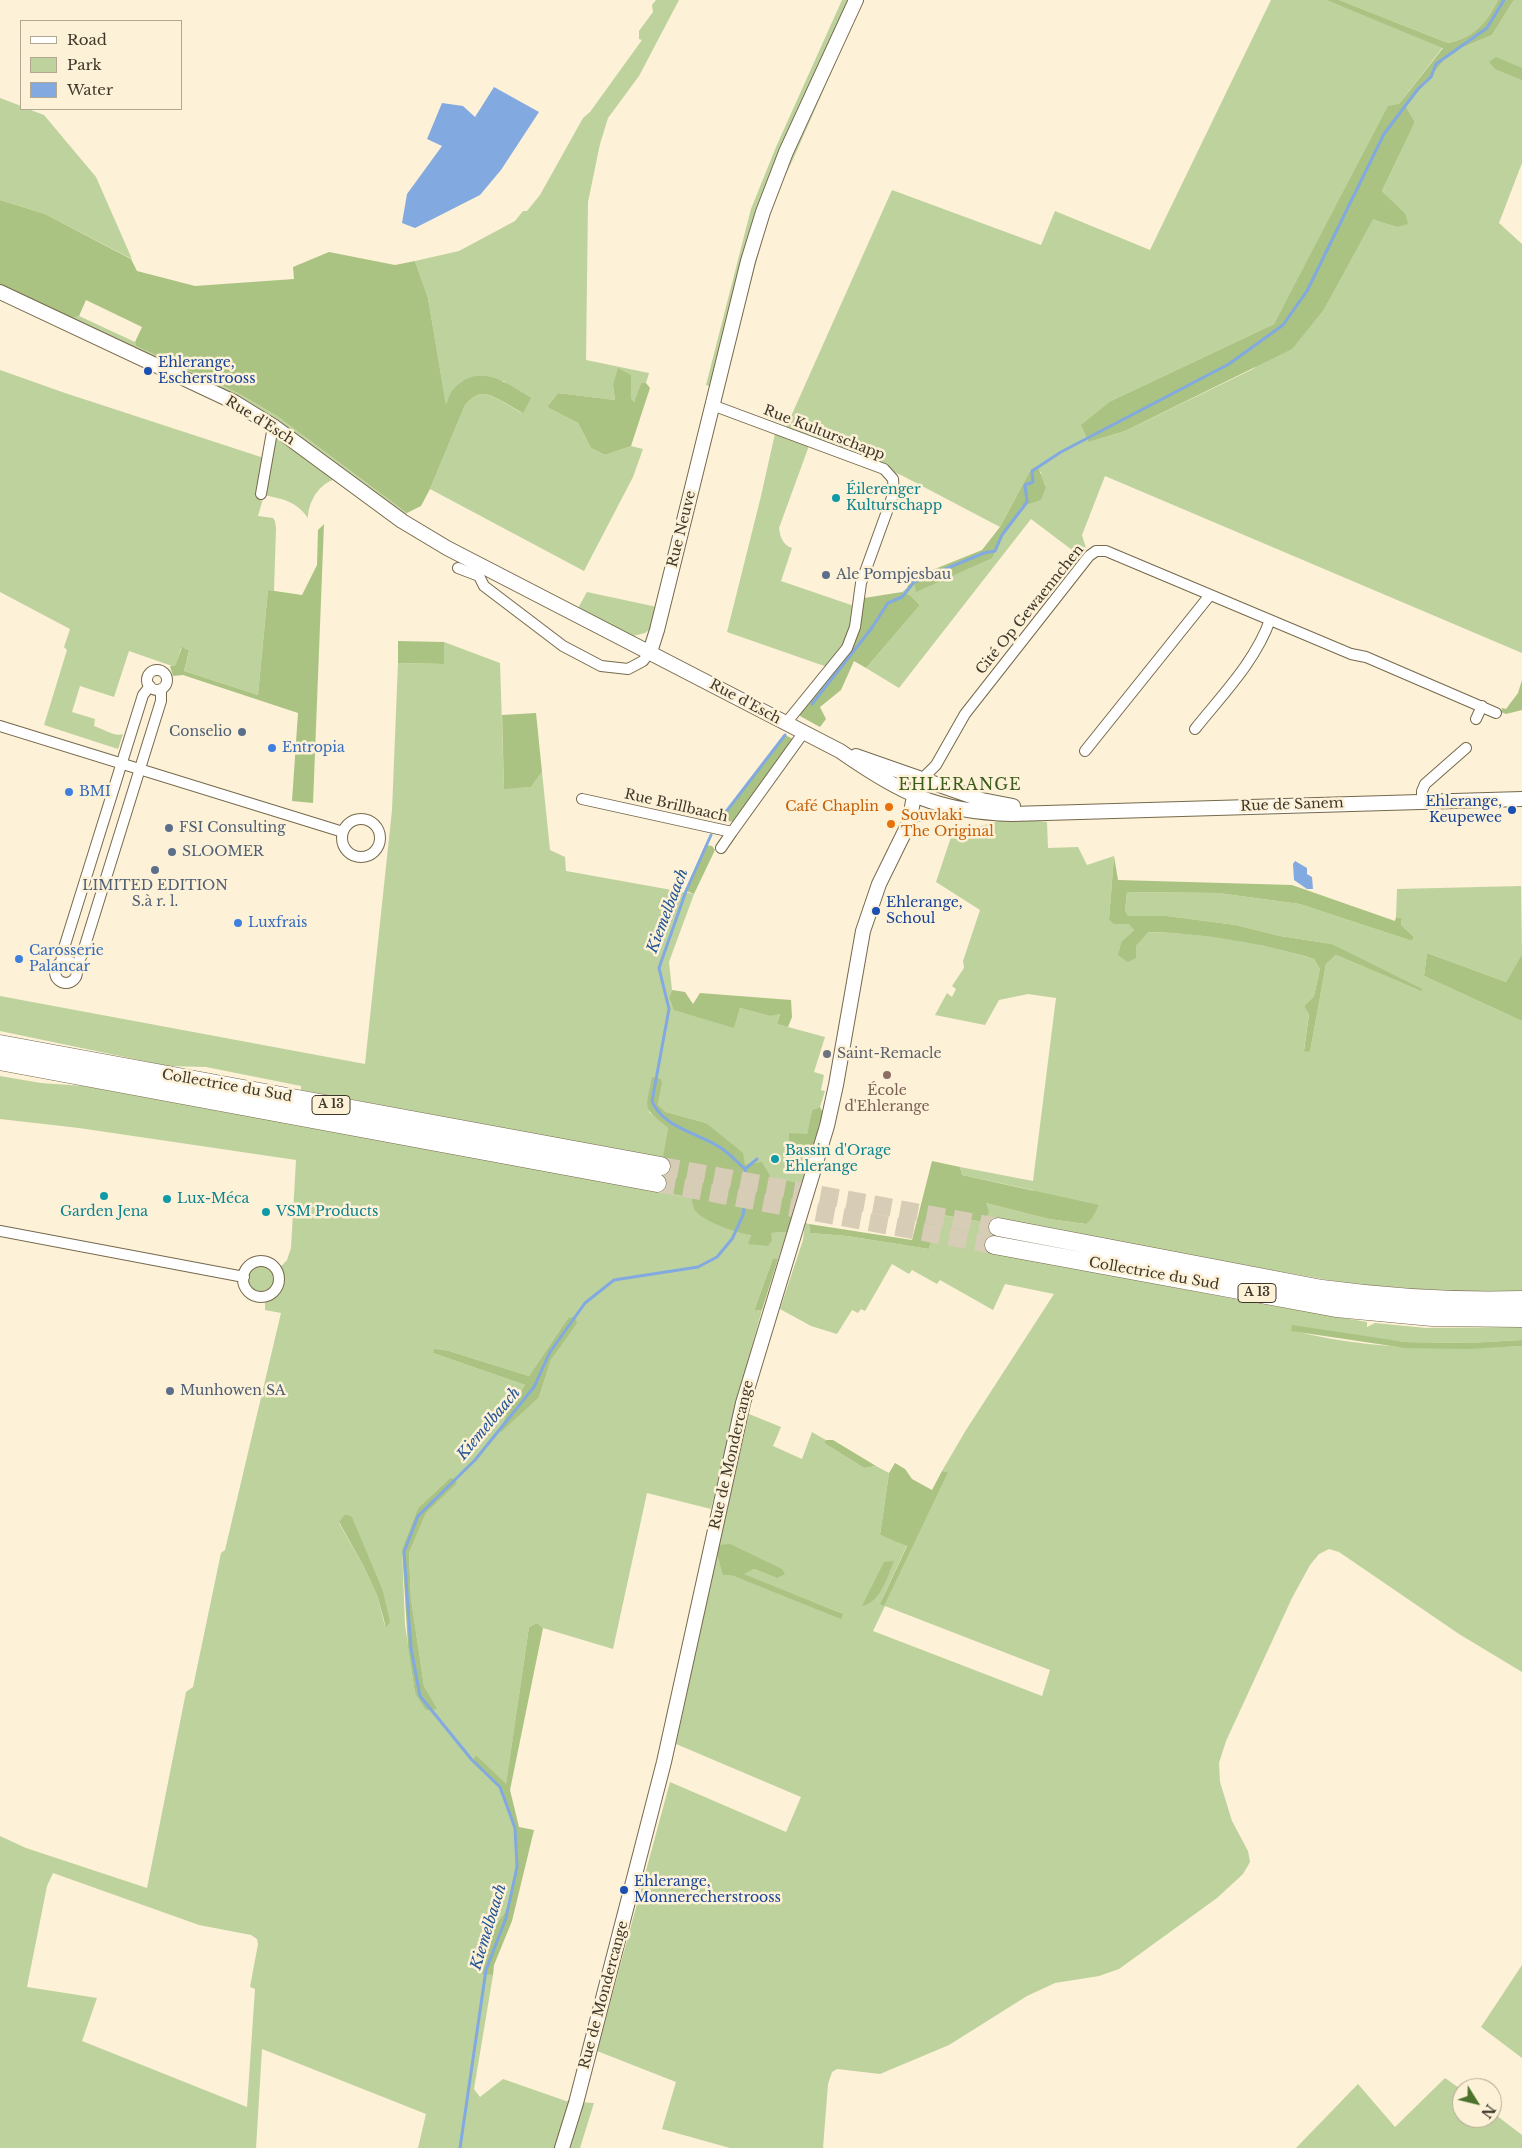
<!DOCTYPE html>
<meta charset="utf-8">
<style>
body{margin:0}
#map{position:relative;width:1522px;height:2148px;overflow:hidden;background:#fdf1d7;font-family:"Libre Baskerville",serif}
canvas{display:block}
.legend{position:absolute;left:20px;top:20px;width:162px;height:90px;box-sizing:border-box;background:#fdf1d7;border:1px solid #b1a792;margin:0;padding:6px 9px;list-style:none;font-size:15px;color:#3e382b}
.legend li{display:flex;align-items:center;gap:10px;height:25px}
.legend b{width:25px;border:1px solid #b1a792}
.north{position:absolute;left:1452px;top:2078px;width:50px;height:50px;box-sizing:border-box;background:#fdf1d7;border:1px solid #b1a792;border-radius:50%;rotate:126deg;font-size:14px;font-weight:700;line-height:20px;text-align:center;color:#3e382b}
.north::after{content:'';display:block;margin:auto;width:18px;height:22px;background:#4d722c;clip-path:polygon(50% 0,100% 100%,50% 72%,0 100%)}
</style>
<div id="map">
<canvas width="1522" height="2148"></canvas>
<ul class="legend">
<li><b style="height:6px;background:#fff"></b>Road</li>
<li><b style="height:14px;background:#bed29d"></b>Park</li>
<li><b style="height:14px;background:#82aae0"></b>Water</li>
</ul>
<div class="north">N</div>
</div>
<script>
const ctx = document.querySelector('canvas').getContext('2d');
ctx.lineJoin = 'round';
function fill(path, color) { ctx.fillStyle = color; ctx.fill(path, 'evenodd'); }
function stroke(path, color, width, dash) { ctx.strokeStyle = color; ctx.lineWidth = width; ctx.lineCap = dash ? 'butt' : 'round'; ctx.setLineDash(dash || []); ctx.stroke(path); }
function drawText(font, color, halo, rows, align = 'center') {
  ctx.font = font + ' "Libre Baskerville",serif'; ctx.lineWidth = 5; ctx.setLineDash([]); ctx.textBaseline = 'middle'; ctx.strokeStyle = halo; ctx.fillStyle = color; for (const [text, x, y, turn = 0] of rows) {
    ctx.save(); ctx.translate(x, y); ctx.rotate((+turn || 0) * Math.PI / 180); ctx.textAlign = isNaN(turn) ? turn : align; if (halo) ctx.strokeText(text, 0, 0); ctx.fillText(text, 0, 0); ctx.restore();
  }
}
const green = new Path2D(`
 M656,0H679L639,76L608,118L600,144L588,202L586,360L649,373L646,383H641L634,402L631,398V375L613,385L615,400L558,393L547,407L578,423L591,448L605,455L631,446L643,449L633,477L584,571L430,489L465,405C469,401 475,394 482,394C491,393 513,408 522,413L504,381L446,406L428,298L415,261L459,251L515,221L523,211H527L540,195L583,118L590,112L642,40L639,39V31L653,12L652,5Z
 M842,0H863L795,155L771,206L722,391L706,385L751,209L776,147Z
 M1271,0H1326L1443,47L1399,104L1326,227L1274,324L1111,401L1089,442L1125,431L1253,369L1325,308L1373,218L1397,227L1405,213L1382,191L1415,122L1406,107L1446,58L1461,48L1492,35L1514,0H1522V163L1499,223L1522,244V653L1105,476L1082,535L1086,548L1080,556L1031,519L899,688L866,668L920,605L910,595L902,592L914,582L995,551C1007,523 1023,506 1046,487L1042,479L1041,472L1031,469L1000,527L901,475L810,443L779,528C780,537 783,545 792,548L781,581L857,607L855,627L830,668L727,632L761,496L776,429L784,432L892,190L1041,245L1055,211L1150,250Z
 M1339,0H1498C1487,22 1474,38 1448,43Z
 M0,98L21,106V109H28L44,115L96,177L132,259L45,214L0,200Z
 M0,284L72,318L79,316L135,342L136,346L238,393L277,416L407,513L398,527L333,480C318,485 308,503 308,518C296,501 283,499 264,495L258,516L273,518L275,521L276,528L274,591L268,590L258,695L184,671L189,652L181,648L175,667L129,651L114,697L80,686L72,712L95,719L94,726C103,729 115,737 123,734L118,749L44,725L67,650L64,647L70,629L0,592V370L65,393L267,459L273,426L0,292Z
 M587,592L657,607L653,627L645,633L633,636L578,608Z
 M444,642L500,663L504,788L531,787L542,772L550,850L565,857L566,871L694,894L669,962L672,990L669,997L734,1027L740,1008L770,1016L780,1013L777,1024L825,1037L814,1072L824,1075L821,1090L825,1091L820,1107L812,1110L807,1135L789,1134V1143L813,1146L802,1184L770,1176L745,1165L706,1123L666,1112L658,1105L662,1084L649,1112L668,1128L663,1160L633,1152L301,1090V1086L206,1067L168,1066L0,1031V996L365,1064L392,810L398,663L444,664Z
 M928,811L948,815L947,822H918L922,814Z
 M1010,818L1047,822L1048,848L1078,847L1087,865L1114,856L1109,920L1115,924H1130L1134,930L1122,941L1136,946L1147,932C1203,933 1261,942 1314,959L1320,969L1314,996L1304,1006L1309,1013L1304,1050L1310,1052L1326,964L1336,955L1421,991L1332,944L1280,936L1236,925L1167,916H1128L1125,910L1127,892L1218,893L1300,904L1412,941L1414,937L1401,925L1402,918L1396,917L1397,889L1521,886L1522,954L1506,982L1427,953L1424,976L1522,1021V1291C1457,1292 1393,1289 1328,1280L998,1221L992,1251L1030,1260L1250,1302L1367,1322V1327L1375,1323L1426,1328L1522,1327V1340L1467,1343L1405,1342L1291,1330C1367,1350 1445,1350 1522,1346V1672L1459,1634L1339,1552L1329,1549L1319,1554L1310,1565L1292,1598L1226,1741L1219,1763L1220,1782L1232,1821L1248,1851L1250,1862L1243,1874L1217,1898L1119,1969L1099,1976L1055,1983L1027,1996L949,2045L880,2074L837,2069L832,2072L828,2084L823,2148H730L662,2129L676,2082L597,2051L670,1782L786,1832L801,1797L676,1744L717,1554L724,1575L734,1576L843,1614L743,1574L754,1569L777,1578L719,1545L749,1414L781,1427L773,1446L802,1459L812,1432L826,1440L824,1443L864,1468L876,1466L889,1473L880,1535L907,1545L880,1604L947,1472L942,1471L966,1430L1054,1294L1005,1284L993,1310L940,1280L937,1284L912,1270L909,1274L892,1264L865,1311L861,1309L858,1313L852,1310L837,1334L811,1326L780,1309L803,1240L805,1223L809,1224L810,1233L847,1236L929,1249L936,1214L984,1222L986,1203L1049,1219L1086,1224L1032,1190L962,1175L960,1167L1033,1181L1056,998L1028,994L999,1000L985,1025L935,1015L947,993L952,997L956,989L952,986L964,968L963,961L980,910L936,882L952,834ZM885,1606L1050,1670L1042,1696L873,1631Z
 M0,1076L41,1083L84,1086L692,1198L693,1208L751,1235L749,1243L770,1233L787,1232L778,1259L773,1258L754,1311L762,1310L737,1400L711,1509L647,1493L613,1649L543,1628L537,1623L529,1627L506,1785L476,1755L472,1760L500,1787L515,1828L517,1867L512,1892L504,1914L494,1926L482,1973L493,1975L474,2089L480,2097L503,2079L566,2101L594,2103L580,2148H418L426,2114L262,2049L256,2148H0V1836L26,1848L147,1888L186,1692L193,1687L221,1553L225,1550L281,1313L265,1310V1297C225,1299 250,1239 277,1271L287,1260L291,1248L296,1160L79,1128L0,1119ZM568,1318L576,1323L551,1360L539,1397L508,1411L525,1385L433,1353L434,1350L449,1351L529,1376ZM451,1477L456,1483L426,1513L409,1553L411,1599L424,1686L436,1709L415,1693L405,1625L402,1549L418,1508ZM345,1514L352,1518L382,1588L385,1626L377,1595L363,1565L339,1523ZM53,1873L199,1925L251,1935L257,1939L258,1944L250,1987L255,1989L247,2107L82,2041L97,1998L27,1987L47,1886Z
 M1522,1965V2058L1481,2027Z
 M1445,2078L1462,2090V2118H1492V2112L1522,2135V2148H1296L1358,2084L1395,2127Z`);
const forest = new Path2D(`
 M1326,0H1339L1448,43C1474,38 1487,22 1498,0H1514L1492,35L1461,48L1446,58L1406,107L1415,122L1382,191L1405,213L1408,224L1397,227L1373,219L1325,308L1292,349L1125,431L1089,442L1081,425L1111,401L1274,324L1388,106L1399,104L1443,48Z
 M1496,57L1522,68V80L1495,69L1489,62Z
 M0,200L45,214L131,259L137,271L195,286L294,279L293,267L329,252L395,265L415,261L428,298L446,405C448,401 449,395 452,391C477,361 505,382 531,398L523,413C513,408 492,393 482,394C475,394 469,401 465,405L430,489L421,506L407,513L277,416L238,393L136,346L135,342L142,327L86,300L79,316L72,318L0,284Z
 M618,368L631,375V398L634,402L641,383H646L650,388L631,446L605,455L591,448L578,423L547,407L558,393L615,400L613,385Z
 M1037,468C1042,473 1042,480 1046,487L1041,500L1022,506L1002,535L992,558L916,592L914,582L907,589L910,579L982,550L1000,527L1031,469Z
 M324,524L313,803L292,801L298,713L183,675L173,676L170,666H175L182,647L189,651L184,671L258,695L268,590L302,595L317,565L318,530Z
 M902,592L910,595L920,605L866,668L854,661L841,690L820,707L826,719L820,727L800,716L801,705L847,648L858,599Z
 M398,641L444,642V664L398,663Z
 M1522,680V710L1506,714L1501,712L1502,708L1506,709L1518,693Z
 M536,713L542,772L531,787L504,789L502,715Z
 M785,735L793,739L734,821L727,822L722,817Z
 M706,845L712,846L715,850L694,894L686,891Z
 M1114,856L1118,880L1292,885L1395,921L1396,917L1402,918L1401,925L1414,937L1412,941L1300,904L1218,893L1127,892L1125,910L1128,916H1167L1236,925L1280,936L1332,944L1422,989L1421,991L1336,955L1326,964L1310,1052L1304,1051L1309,1014L1304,1006L1314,996L1320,969L1314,959C1264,943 1200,933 1148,932L1136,946V958L1128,962L1118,955L1122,941L1134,930L1129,924H1114L1109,920Z
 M1427,953L1506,982L1522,954V1021L1424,976Z
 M672,990L685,992L693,1004L700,993L791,1000L792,1017L788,1027L777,1024L780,1014L770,1016L740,1008L734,1028L674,1010L669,997Z
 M652,1077L661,1079L662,1084L658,1105L666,1112L706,1123L743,1153L745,1165L762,1162L770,1176L802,1184L787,1232L771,1233L772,1240L768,1246L748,1244L751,1235C737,1233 701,1221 694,1209C692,1206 692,1201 692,1198L657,1191L668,1128C641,1106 646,1110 652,1077Z
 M820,1107L823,1113L813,1146L789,1143V1133L807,1134L812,1110Z
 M932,1161L960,1167L962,1175L1099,1205L1092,1218L1086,1224L1049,1219L986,1203L989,1212L984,1222L937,1214L929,1249L847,1236L810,1233L809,1224L912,1240Z
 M773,1258L778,1259L762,1310L754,1311Z
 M575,1317L577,1323L551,1360L539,1397L500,1433L508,1411L525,1385L433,1353L434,1349L449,1351L529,1376L568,1318Z
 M1292,1325L1405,1342L1467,1343L1522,1340V1346L1468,1349L1405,1348L1291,1331Z
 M826,1440H833L876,1466L864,1468L824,1443Z
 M895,1463L905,1469L912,1479L932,1490L942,1471L948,1472L884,1606L880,1604L907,1546L880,1535L889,1473Z
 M451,1477L457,1483L426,1513L409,1553L411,1599L424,1686L437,1709L426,1710L415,1693L408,1647L402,1549L418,1508Z
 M345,1514L352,1517L382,1588L390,1622L386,1627L377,1595L363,1565L339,1522Z
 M730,1544L782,1569L785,1574L777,1578L754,1569L744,1574L843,1614L841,1619L734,1576L723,1575L717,1554L719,1545Z
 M894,1561C887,1577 881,1602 862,1606L884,1562Z
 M537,1623L543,1628L510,1790L519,1827L534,1830L512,1921L494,1965L493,1975L482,1974L483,1951L494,1926L504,1914L512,1892L517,1867L515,1828L500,1787L472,1760L476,1755L506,1784L529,1627Z`);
const water = new Path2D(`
 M494,87L539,112L501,170L480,195L415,228L402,223L407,194L442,146L427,139L442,103L463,106L475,117Z
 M1295,861L1307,868V874L1312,877L1313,889H1307L1294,880L1293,864Z`);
const stream = new Path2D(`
 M812,704L871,629L888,603L902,597L914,582L984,553L995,551L1002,535L1027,502L1025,485L1033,482L1032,471L1061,452L1229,364L1283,325L1307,291L1384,134L1418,89L1431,77L1436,64L1487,28L1504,0
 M722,817L785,735
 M745,1169L757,1159
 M460,2148L486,1970L506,1918L517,1867L515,1828L500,1787L472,1760L420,1696L411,1648L404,1552L418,1516L475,1460L534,1387L550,1352L585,1303L614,1280L698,1267L717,1257L732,1239L743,1215L747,1189L745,1169C737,1162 730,1154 721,1148C699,1133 663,1128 652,1101L669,1009L659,968L686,891L711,835`);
const highwayTunnel = new Path2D(`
 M661,1166L998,1227
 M657,1183L994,1245`);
const street = new Path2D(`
 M712,405L884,469L893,479L894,492L861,583L855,627L847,648L786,723
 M261,494L273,426
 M478,563L479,576L484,586L563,646L601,666L628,669L643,661L650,652
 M458,568L479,576
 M147 680a10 10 0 1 1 20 0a10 10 0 1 1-20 0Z
 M1476,719L1482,706
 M0,726L343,832
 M1195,729C1222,695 1255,662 1270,620
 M1085,751L1210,595
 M921,780L936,765L965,714L1089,556L1096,551H1106L1351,654L1366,657L1496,713
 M582,799L732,832L804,732
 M1422,802V791L1425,784L1466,748
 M342 838a19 19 0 1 1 38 0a19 19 0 1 1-38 0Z
 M721,848L732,832
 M55 972a11 11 0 1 1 22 0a11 11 0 1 1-22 0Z
 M61,962L63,951L143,695L150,686
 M76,966L82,955L161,701V689
 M0,1231L244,1277
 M243 1279a18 18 0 1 1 36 0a18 18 0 1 1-36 0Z`);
const secondary = new Path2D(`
 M0,292L234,402L273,426L402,521L447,548L840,751C900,793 937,812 1012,814L1522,799
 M650,652L657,630L748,261L763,212L786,152L856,0
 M856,756L982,800L1013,806
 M562,2148L576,2103L664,1762L743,1403L827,1126L836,1085L863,931L879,884L909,823L914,796L921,780`);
const highway = new Path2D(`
 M0,1044L661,1166
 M0,1061L657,1183
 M998,1227L1322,1289C1389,1298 1455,1302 1522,1300
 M994,1245L1336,1308L1432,1317L1522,1318`);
const markers = [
 [148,371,5,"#1a4fb4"],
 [836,498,5,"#0f9aa8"],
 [826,575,5,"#5c6f8a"],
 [242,732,5,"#5c6f8a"],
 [272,748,5,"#3f7fe0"],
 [69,792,5,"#3f7fe0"],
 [889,807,5,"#e8710a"],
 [1512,810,5,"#1a4fb4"],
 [891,824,5,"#e8710a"],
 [169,828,5,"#5c6f8a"],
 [172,852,5,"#5c6f8a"],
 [155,870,5,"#5c6f8a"],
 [876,911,5,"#1a4fb4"],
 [238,923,5,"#3f7fe0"],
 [19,959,5,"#3f7fe0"],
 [827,1054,5,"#6b7280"],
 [887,1075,5,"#8d6e63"],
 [775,1159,5,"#0f9aa8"],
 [104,1196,5,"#0f9aa8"],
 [167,1199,5,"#0f9aa8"],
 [266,1212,5,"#0f9aa8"],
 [170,1391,5,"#5c6f8a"],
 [624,1890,5,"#1a4fb4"]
];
const shields = [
 [331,1105,38],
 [1257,1293,38]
];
const shieldNames = [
 ["A 13",331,1105],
 ["A 13",1257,1293]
];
const transitNames = [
 ["Ehlerange,",158,363],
 ["Escherstrooss",158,379],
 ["Ehlerange,",1502,802,"right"],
 ["Keupewee",1502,818,"right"],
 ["Ehlerange,",886,903],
 ["Schoul",886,919],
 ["Ehlerange,",634,1882],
 ["Monnerecherstrooss",634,1898]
];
const streetNames = [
 ["Rue d'Esch",260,421,32],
 ["Rue Kulturschapp",824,433,21],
 ["Rue Neuve",682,529,-76],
 ["Cité Op Gewaennchen",1030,610,-51],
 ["Rue d'Esch",745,702,28],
 ["Rue de Sanem",1292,805,-2],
 ["Rue Brillbaach",676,806,13],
 ["Collectrice du Sud",227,1086,10],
 ["Collectrice du Sud",1154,1274,10],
 ["Rue de Mondercange",732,1455,-77],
 ["Rue de Mondercange",604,1995,-75]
];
const cultureNames = [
 ["Éilerenger",846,490],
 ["Kulturschapp",846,506],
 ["Bassin d'Orage",785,1151],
 ["Ehlerange",785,1167],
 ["Lux-Méca",177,1199],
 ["Garden Jena",104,1212,"center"],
 ["VSM Products",276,1212]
];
const serviceNames = [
 ["Ale Pompjesbau",836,575],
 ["Conselio",232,732,"right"],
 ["FSI Consulting",179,828],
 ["SLOOMER",182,852],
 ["LIMITED EDITION",155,886,"center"],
 ["S.à r. l.",155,902,"center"],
 ["Munhowen SA",180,1391]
];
const shopNames = [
 ["Entropia",282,748],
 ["BMI",79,792],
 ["Luxfrais",248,923],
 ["Carosserie",29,951],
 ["Palancar",29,967]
];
const foodNames = [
 ["Café Chaplin",879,807],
 ["Souvlaki",901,816,"left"],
 ["The Original",901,832,"left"]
];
const worshipNames = [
 ["Saint-Remacle",837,1054]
];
const educationNames = [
 ["École",887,1091],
 ["d'Ehlerange",887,1107]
];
const waterNames = [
 ["Kiemelbaach",668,911,-69],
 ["Kiemelbaach",489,1424,-50],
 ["Kiemelbaach",489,1927,-73]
];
const quarterNames = [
 ["EHLERANGE",960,785]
];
fill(green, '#bed29d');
fill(forest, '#aac282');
fill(water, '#82aae0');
stroke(stream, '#82aae0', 3);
stroke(highwayTunnel, '#d7ccb5', 18, [18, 9]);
stroke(street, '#76694c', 12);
stroke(secondary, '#76694c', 16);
stroke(highway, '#76694c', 19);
stroke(street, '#fff', 10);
stroke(secondary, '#fff', 14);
stroke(highway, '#fff', 18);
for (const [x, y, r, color] of markers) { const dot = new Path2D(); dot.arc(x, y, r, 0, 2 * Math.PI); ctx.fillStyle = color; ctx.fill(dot); stroke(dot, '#fdf1d7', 2); }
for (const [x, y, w] of shields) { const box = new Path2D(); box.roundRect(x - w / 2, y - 9.5, w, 19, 4); ctx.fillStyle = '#fdf1d7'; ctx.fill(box); stroke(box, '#3e382b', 1); }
drawText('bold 12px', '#3e382b', null, shieldNames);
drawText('14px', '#164399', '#fdf1d7', transitNames, 'left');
drawText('14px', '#3e382b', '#fdf1d7', streetNames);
drawText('14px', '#0d838f', '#fdf1d7', cultureNames, 'left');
drawText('14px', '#4e5e75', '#fdf1d7', serviceNames, 'left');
drawText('14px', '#366cbe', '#fdf1d7', shopNames, 'left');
drawText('14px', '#c56008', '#fdf1d7', foodNames, 'right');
drawText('14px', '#5b616d', '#fdf1d7', worshipNames, 'left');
drawText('14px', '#785e54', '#fdf1d7', educationNames);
drawText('italic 15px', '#215395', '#fdf1d7', waterNames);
ctx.letterSpacing = '1px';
drawText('16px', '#3a5b1a', '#fdf1d7', quarterNames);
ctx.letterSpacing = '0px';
</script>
